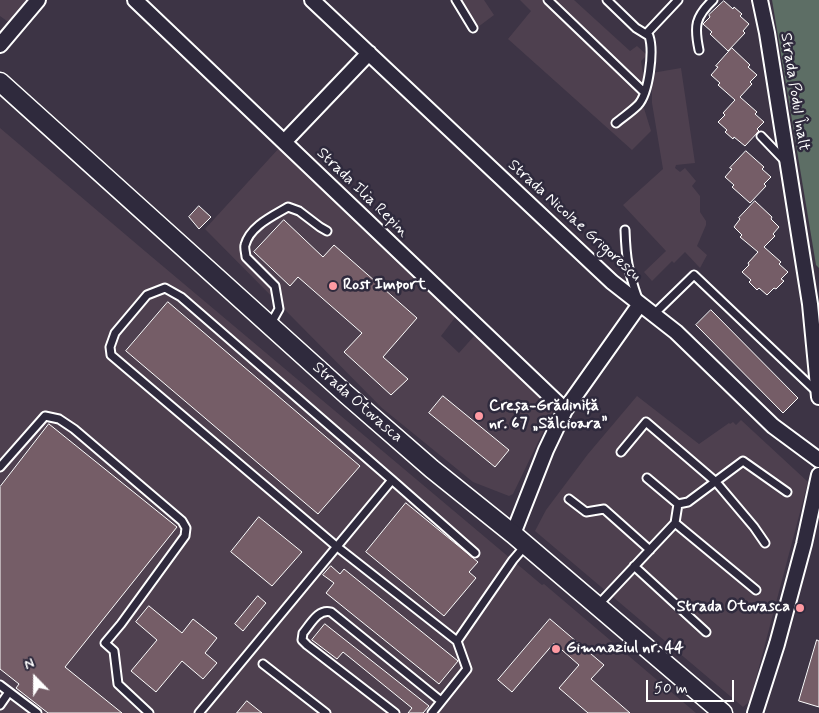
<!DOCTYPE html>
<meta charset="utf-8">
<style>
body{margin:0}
#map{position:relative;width:819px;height:713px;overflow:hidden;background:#3d3445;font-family:Mynerve,sans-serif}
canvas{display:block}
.north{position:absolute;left:10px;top:653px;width:50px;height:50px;-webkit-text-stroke:4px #2f2a3d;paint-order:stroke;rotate:338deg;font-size:14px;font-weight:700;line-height:20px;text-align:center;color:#fff}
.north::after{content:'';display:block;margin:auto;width:18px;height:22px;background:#fff;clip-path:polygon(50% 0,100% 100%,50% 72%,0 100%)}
.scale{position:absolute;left:646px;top:680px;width:88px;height:22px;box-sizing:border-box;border:2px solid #fff;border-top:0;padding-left:6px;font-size:15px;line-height:18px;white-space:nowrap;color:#fff;-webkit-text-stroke:4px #2f2a3d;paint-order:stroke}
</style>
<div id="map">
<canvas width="819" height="713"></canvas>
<div class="north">N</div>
<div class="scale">50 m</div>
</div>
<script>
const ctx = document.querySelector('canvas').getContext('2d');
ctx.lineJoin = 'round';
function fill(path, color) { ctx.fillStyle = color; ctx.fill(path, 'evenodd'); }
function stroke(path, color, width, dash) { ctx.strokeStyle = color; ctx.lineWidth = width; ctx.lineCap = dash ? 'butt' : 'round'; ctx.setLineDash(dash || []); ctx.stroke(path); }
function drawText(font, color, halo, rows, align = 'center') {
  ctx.font = font + ' Mynerve,sans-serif'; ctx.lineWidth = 5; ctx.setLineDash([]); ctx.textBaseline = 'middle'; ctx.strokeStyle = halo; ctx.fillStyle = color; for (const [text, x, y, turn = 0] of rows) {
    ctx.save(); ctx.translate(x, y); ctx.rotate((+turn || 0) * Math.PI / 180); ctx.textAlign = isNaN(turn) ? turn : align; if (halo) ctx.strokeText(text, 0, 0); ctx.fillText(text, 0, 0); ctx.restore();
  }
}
const built = new Path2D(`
 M0,0H30L11,24L0,16Z
 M450,0H484L494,15L470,33L462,17Z
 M520,0H574L630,51L637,46L647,55L641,61L644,81L639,92L651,131L632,150L508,39L531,11Z
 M681,68L695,163L676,165L675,168L680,172L685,168L696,181L692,186L700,196V212L706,221V225L697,246L707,255L700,268L685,252L674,263L672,261L652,281L644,272L666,251L623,205L663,169L652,103V73Z
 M0,128L146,252L542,585L544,584L696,713H0Z
 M280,147L457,315L441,336L459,353L475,335L554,409L513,494L509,496L473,482L382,408L205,229Z
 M637,396L699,444L729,423L730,424L733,422L736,425L741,420L808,482L750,701L743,707L535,531L546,510L588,454Z`);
const green = new Path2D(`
 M772,0H819V268L816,265Z`);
const building = new Path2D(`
 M724,1L733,9L734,7L742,14L740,16L749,24L743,31L745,33L728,51L710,34L712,32L703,24L710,17L709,15Z
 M732,48L750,65L748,67L757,75L750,82L752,84L740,97L757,112L755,114L764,122L757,129L759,131L745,146L734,137L733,139L725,132L727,130L718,122L725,115L723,113L735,100L718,85L720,83L711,75L718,67L716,66Z
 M746,151L764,167L762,169L771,177L764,184L766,186L750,203L732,187L734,185L725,177L732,169L730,168Z
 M755,201L772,217L771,219L779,227L773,234L775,236L764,247L781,262L779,264L788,272L781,279L784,281L776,289L774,288L767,295L759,288L757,290L749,282L751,280L742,272L749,265L748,263L758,252L740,237L742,235L734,227L740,219L739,218Z
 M199,206L211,217L199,229L189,217Z
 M284,220L323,257L334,245L417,318L383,357L408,379L391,395L344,352L362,333L298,277L290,286L254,252Z
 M168,302L360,466L318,514L126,351Z
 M711,310L798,398L783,413L696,325Z
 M443,396L509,450L495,467L429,413Z
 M49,424L177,527L65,667L122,713H48L16,688L19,684L0,669V487Z
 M406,503L478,562L469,572L476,578L444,616L366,552Z
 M259,517L302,552L272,586L231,552Z
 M331,566L340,574L344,569L458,661L439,684L326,593L334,583L323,575Z
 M258,596L266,603L243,631L235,624Z
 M149,606L182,633L193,619L217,638L205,653L217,663L203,679L182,661L156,692L131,671L157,640L136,622Z
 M550,619L604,665L591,679L630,713H588L559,688L579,665L554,643L512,692L498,680Z
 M325,624L429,706L423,713H408L412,708L343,652L337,659L312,640Z
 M817,640L819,641V707L799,701Z
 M247,701L262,713H237Z`);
const service = new Path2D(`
 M456,0L473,28
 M548,0L644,92
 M607,0L636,28L649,36C654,51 649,93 638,105C631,112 623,117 616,123
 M646,34L678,0
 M699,50C694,26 695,17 713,0
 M761,136L785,161
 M625,230C626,259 628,271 638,299
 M654,314L694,275L816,391
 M270,325L279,309L275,286L246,257C246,254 244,248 245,245C250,226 273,216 288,207L299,211L320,227L327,231
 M621,452L646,422L716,482L754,527L765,543
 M0,467L45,416L59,419L74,429L182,521L186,528L185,536L121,624L105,643L114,651L118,684L149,713
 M392,480L181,297L165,288L147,295L115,333L110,347L111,355L336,546L457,641L467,669L432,713
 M569,499L586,512L604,509L650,550
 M678,504L688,502L743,461L787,492
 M675,523L756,590
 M634,566L706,632
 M598,605L675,523L678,504L647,478
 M457,641L513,560L525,546
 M263,664L326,713
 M0,685L37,713
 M0,705L9,692
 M199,713L392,480L475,553
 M395,713L307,645L302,640L303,633C310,625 318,608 331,612L441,701`);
const minor = new Path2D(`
 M135,0L565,410
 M312,0L612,282L676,332L773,426L819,460
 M760,0L767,33L810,304L819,397
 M0,45L38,0
 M285,141L369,53
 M513,534L546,450L565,410L640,304
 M755,713L777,644L804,544L819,475`);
const tertiary = new Path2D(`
 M0,82L347,395L432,469L513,534L723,713`);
const markers = [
 [333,286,5,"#ff9aa2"],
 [479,416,5,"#ff9aa2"],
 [800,608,5,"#ff9aa2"],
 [556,649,5,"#ff9aa2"]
];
const streetNames = [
 ["Strada Podul Înalt",794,92,81],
 ["Strada Ilia Repin",362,193,44],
 ["Strada Nicolae Grigorescu",574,221,42],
 ["Strada Otovasca",357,403,41]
];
const poiNames = [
 ["Rost Import",343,286],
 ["Creșa-Grădiniță",489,407],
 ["nr. 67 „Sălcioara”",489,425],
 ["Strada Otovasca",790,608,"right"],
 ["Gimnaziul nr. 44",566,649]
];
fill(built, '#4e404f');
fill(green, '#5d6e65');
fill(building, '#755d67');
stroke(building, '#fff', 1);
stroke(service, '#fff', 11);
stroke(minor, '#fff', 18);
stroke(tertiary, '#fff', 21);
stroke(service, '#2f2a3d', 7);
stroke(minor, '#2f2a3d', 14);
stroke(tertiary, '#2f2a3d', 18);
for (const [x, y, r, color] of markers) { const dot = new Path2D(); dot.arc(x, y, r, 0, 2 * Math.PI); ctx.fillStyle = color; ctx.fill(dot); stroke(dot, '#2f2a3d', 2); }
drawText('16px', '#fff', '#2f2a3d', streetNames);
drawText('bold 16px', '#fff', '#2f2a3d', poiNames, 'left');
</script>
